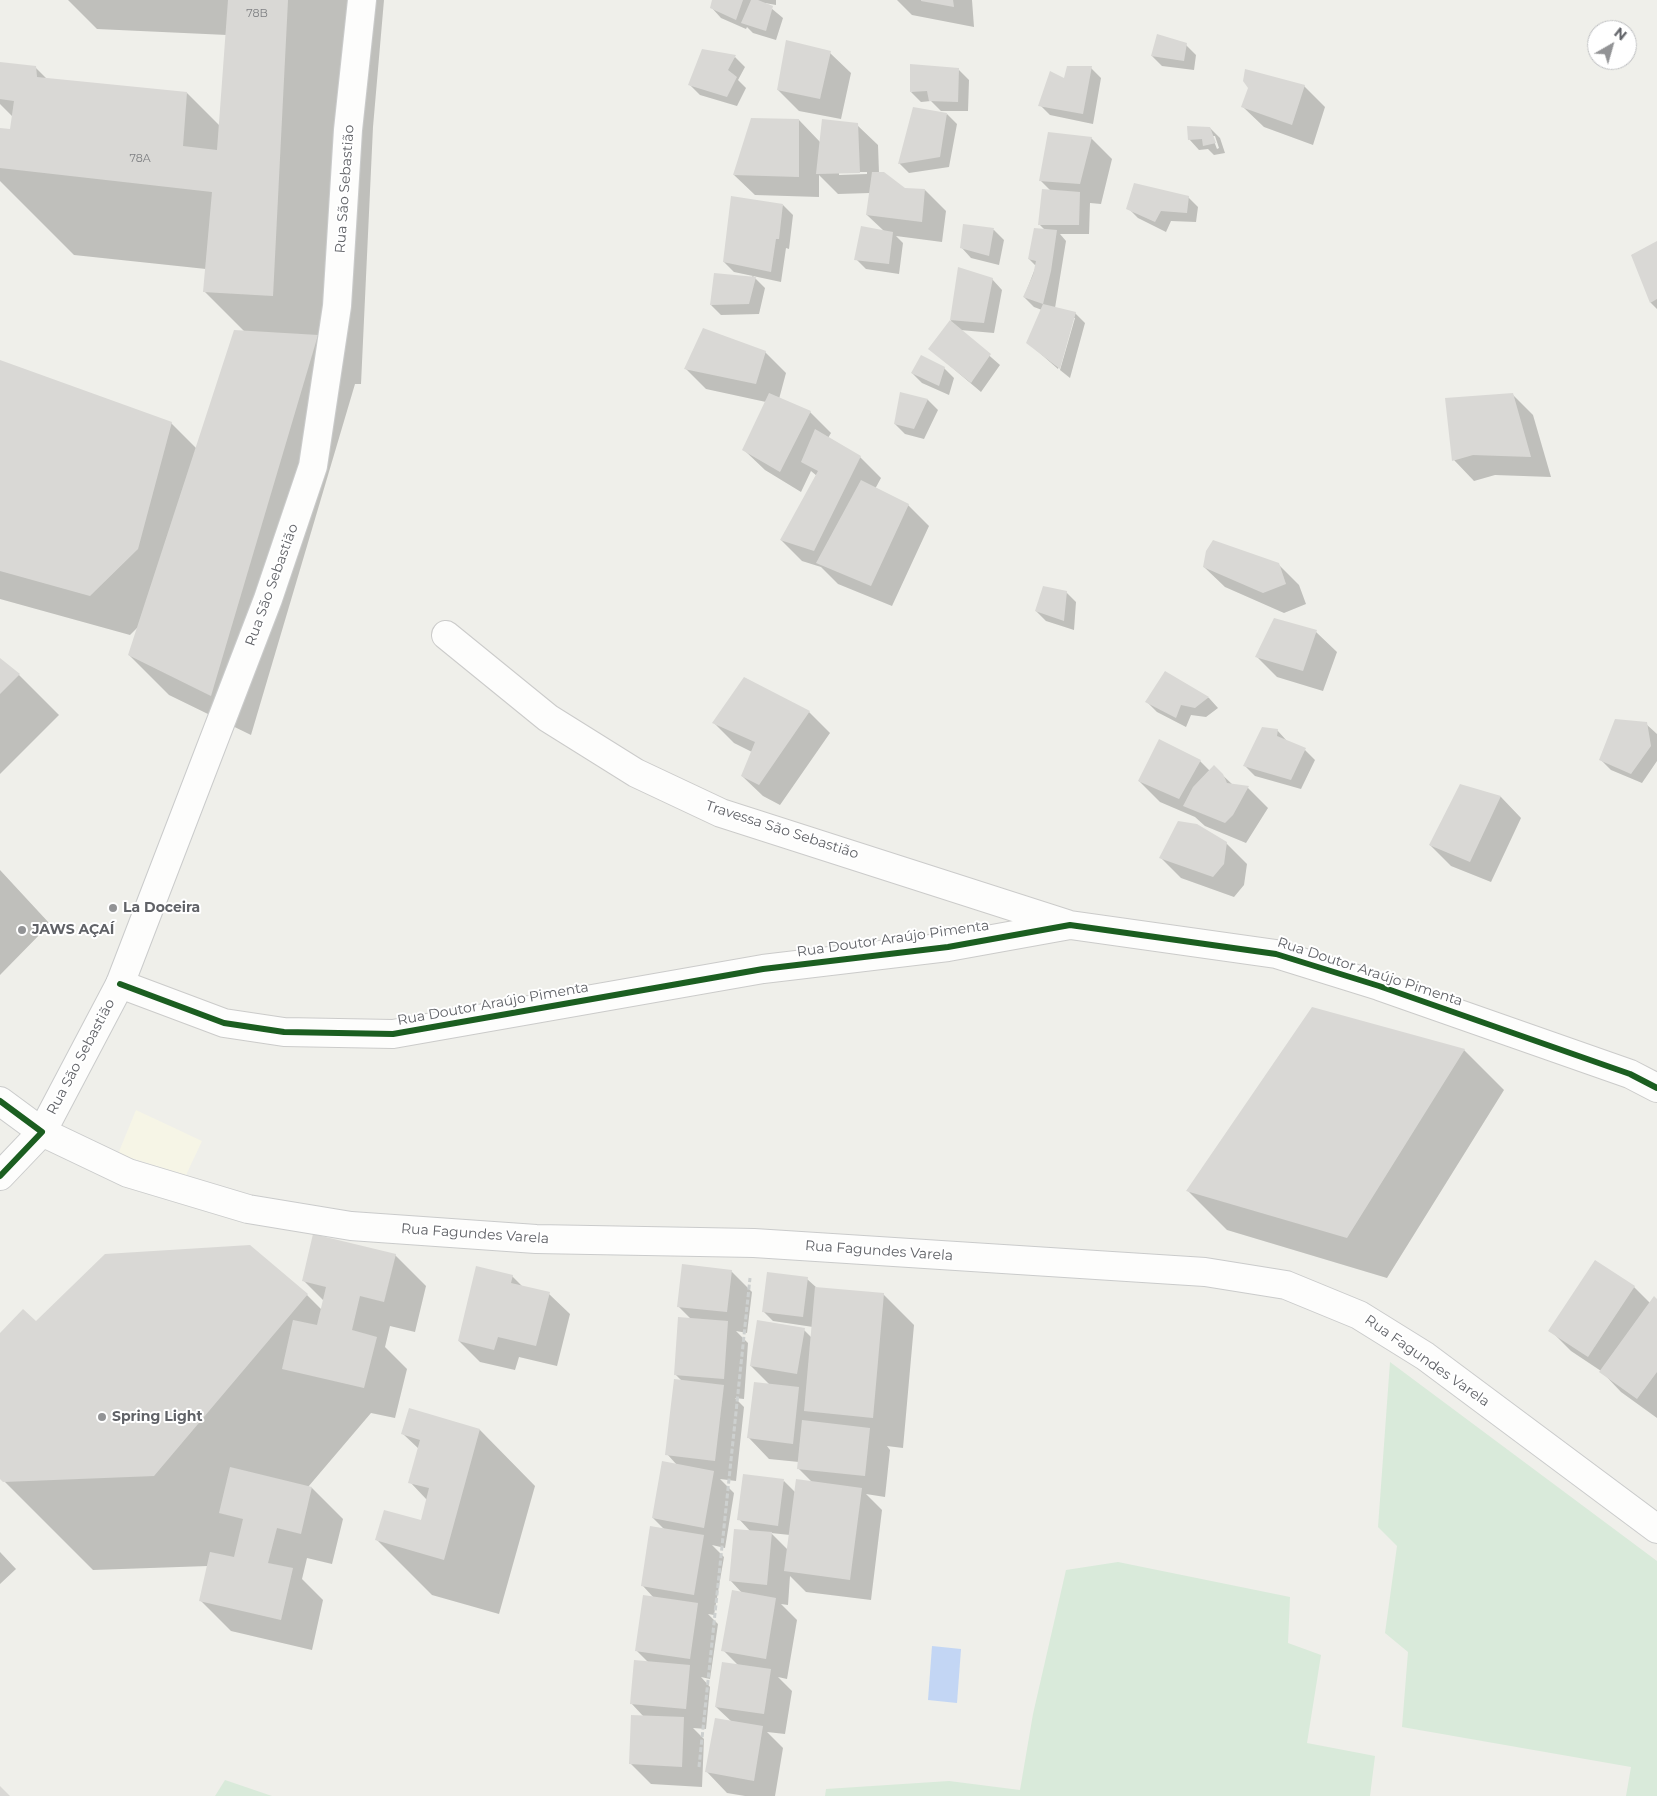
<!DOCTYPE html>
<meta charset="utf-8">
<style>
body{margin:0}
#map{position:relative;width:1657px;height:1796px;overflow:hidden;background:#efefea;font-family:Montserrat,sans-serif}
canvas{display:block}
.north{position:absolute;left:1587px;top:20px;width:50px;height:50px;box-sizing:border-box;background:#fff;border:1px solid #bfc0c2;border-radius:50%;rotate:38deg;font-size:14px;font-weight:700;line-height:20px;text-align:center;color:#606267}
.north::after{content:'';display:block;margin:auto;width:18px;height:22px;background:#929395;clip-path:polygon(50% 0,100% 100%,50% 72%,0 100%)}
</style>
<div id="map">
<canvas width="1657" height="1796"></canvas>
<div class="north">N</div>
</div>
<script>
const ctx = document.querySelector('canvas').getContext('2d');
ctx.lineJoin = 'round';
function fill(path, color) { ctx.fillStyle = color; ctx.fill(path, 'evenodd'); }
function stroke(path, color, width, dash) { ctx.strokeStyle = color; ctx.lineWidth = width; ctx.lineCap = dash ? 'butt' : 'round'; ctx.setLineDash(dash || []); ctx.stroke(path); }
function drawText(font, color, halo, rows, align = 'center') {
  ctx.font = font + ' Montserrat,sans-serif'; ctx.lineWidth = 4; ctx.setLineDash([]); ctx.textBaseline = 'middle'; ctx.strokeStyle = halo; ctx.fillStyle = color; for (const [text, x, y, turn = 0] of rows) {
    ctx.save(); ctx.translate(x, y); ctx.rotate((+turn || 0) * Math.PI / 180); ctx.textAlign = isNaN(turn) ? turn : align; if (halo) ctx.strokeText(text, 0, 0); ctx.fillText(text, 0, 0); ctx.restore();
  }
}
const commercial = new Path2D(`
 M136,1110L202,1141L186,1175L118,1154Z`);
const green = new Path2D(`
 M1390,1362L1657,1561V1796H1626L1631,1767L1402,1727L1408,1652L1385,1633L1397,1546L1378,1527Z
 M1118,1562L1290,1597L1288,1643L1321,1655L1307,1743L1375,1756L1370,1796H825L826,1789L949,1781L1020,1790L1033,1714L1066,1570Z
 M225,1780L272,1796H215Z`);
const water = new Path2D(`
 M932,1646L961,1649L957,1703L928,1700Z`);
const shadow = new Path2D(`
 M68,0H384L373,127L361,384H355L251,735L169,695L129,655L138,627L130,635L0,599V361L171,423L197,449L245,332L204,291L206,269L74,255L0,181V129L11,131L13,117L0,104V64L35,67L48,80L187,93L220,126L227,35L97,29Z
 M714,0H776V5L765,3L783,18L776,40L753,33L747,27L746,29L721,18L711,7Z
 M897,0H972L974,27L912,15Z
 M1186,45L1196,55L1194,70L1162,66L1152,56Z
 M830,53L851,73L841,119L799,111L778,90Z
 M735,57L745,67L738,80L746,88L737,106L700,95L690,85Z
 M1091,68L1101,78L1093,124L1050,115L1040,105Z
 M959,70L969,80L968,111H941L931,101L921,102L911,92Z
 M1304,86L1325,107L1313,145L1264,127L1243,107Z
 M947,114L957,124L949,167L909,173L899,163Z
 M799,120L821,143L857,125L878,145L879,173L905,189L925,190L946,211L942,242L896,236L903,243L899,274L866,269L856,259L884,231L867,215L870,193L838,194L819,175V197L755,195L734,175ZM839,172H867V174L839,175Z
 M1210,128L1220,138L1225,153L1214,155L1208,149L1199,150L1189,139ZM1212,136H1215L1219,148L1217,149Z
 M1091,138L1112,159L1101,204L1090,203L1089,234H1060L1066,241L1055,308L1075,313L1085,323L1070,378L1060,370L1075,318H1073L1058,369L1027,342L1042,310L1034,307L1024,297L1036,266L1029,259L1045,230L1039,224L1051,191L1040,180Z
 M1188,197L1198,207L1196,222L1171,221L1166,232L1138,218L1128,208Z
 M783,205L793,215L789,249L786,248L781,282L753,276L765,288L759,314L721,315L711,305L753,276L734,272L724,262Z
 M964,226L994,230L1004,240L999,265L971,258L961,247Z
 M1657,243V309L1651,303L1632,255Z
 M959,269L992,279L1002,290L994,333L960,330L1000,365L981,392L930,349L951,321Z
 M765,352L786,373L779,399L810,412L831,433L828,438L860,457L881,478L875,489L908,505L929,526L892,606L838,584L821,567L802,561L781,540L817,476L811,471L801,492L765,470L744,450L766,402L706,389L685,368Z
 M944,368L954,378L949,395L922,383L912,373Z
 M901,393L928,400L938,410L924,439L905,434L895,424Z
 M1512,394L1533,415L1551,477L1495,475L1474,481L1454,460Z
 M1278,564L1299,585L1306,604L1284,613L1225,587L1204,567Z
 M1066,592L1076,602L1074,630L1046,621L1036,611Z
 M1316,632L1337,652L1323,691L1277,677L1256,656Z
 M0,660L19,675L59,715L0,774Z
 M1165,672L1209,698L1218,708L1206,717L1191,715L1186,727L1157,712L1147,702Z
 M745,678L809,712L830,733L780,805L763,796L742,776L752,752L734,743L714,723Z
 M1646,724L1657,734V761L1642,783L1611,770L1600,759Z
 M1277,730L1287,741L1305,750L1315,760L1301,789L1255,776L1245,766Z
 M1200,761L1210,771L1214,767L1233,785L1248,788L1268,808L1246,843L1205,826L1195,817L1160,802L1139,781Z
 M1461,786L1501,797L1521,818L1491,882L1451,866L1430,845Z
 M1226,843L1247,864L1244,885L1234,897L1181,878L1161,858Z
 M0,870L50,924L0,975Z
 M1464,1050L1504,1090L1387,1278L1227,1230L1187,1190Z
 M395,1255L426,1286L415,1332L390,1326L385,1347L407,1369L395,1418L371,1413L308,1487L312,1488L343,1519L332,1564L307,1558L302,1579L323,1600L312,1650L231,1631L200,1600L208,1566L93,1570L0,1477V1335L36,1323L307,1295L322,1310L324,1301L304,1281Z
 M1595,1261L1634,1287L1650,1303L1657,1300V1418L1621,1392L1601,1371L1571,1351L1550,1330Z
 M731,1271L752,1292L747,1333L736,1331L748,1343L744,1399L735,1398L744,1407L736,1481L720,1479L734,1493L725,1548L712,1545L724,1557L714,1615L708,1614L718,1624L710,1679L701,1677L710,1687L706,1729L693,1728L704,1739L702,1787L651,1784L630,1763L644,1717L631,1703L648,1662L636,1650L654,1598L643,1586L665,1530L653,1518L677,1465L667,1454L682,1381L675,1374L692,1320L678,1306Z
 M512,1276L523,1287L549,1294L570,1314L557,1366L519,1357L515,1370L480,1362L459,1341Z
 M807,1279L817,1288L883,1294L914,1325L903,1448L887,1446L890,1450L885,1497L866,1494L882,1510L871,1600L806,1592L790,1576L788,1605L781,1604L797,1620L787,1679L778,1677L792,1691L785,1734L767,1732L783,1748L775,1796H745L727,1793L707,1772L732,1722L716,1707L738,1665L723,1650L743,1594L730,1580L750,1531L739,1519L784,1481L795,1492L813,1483L798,1468L799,1462L769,1459L749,1438L771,1386L751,1366L804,1330L812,1338L813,1327L773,1321L763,1311ZM771,1533L790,1535L788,1550Z
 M480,1430L535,1486L499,1614L432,1595L377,1540L421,1522L427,1500L410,1482L419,1449L403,1434Z
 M0,1552L16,1569L0,1584Z`);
const building = new Path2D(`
 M228,0H288L273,296L203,292L212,192L0,168V128L10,129L14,101L0,99V62L36,66L37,77L187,92L183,146L217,150Z
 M712,0H743L736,20L710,8Z
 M751,0H758L773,6L766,31L741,23Z
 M921,0H953L954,7L921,1Z
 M1157,34L1187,43L1184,61L1151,56Z
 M786,40L831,51L820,99L777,90Z
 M702,49L736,55L728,70L737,77L727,97L688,85Z
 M910,64L959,68L958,102L929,101L927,91L910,92Z
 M1067,66H1092L1083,114L1038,106L1050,71L1064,78Z
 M1245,69L1305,85L1292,125L1241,107L1248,88L1243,81Z
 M913,107L947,113L940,157L898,164Z
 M751,118L799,119V177L733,175Z
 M822,119L858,123L860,173L816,174Z
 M1187,126L1210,127L1216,143L1203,146L1202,139L1188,140Z
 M1048,132L1092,137L1080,184L1039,181Z
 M872,172H884L905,188L925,189L922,222L866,215Z
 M1134,183L1189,196L1187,213L1161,211L1155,222L1126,209Z
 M1042,189L1080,192L1079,225H1038Z
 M731,196L783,204L779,239H776L771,272L723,262Z
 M963,224L994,228L989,256L960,248Z
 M861,226L893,232L889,264L854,260Z
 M1034,228L1057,230L1051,271L1043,304L1023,297L1033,275L1036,261L1028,259Z
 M1657,241V299L1650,303L1631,255Z
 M958,267L993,278L984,323L950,320Z
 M714,273L756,277L749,304L710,305Z
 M1043,304L1076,312L1060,369L1026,343Z
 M950,320L991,354L971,383L928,349Z
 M703,328L766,351L756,384L684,369Z
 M234,330L318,335L211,696L128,655Z
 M921,355L945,367L939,386L911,373Z
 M0,360L172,422L138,549L90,596L0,571Z
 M900,392L928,399L914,429L894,424Z
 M769,393L811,411L780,472L742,450Z
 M1513,393L1531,457L1473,455L1452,461L1445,398Z
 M815,429L861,456L814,551L780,540L818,471L801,462Z
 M861,480L909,504L871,586L816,563Z
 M1213,540L1279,563L1286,584L1263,593L1203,567L1206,551Z
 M1043,586L1067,591L1064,621L1035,611Z
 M1274,618L1317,630L1303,671L1255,657Z
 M0,658L20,674L0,694Z
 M1165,671L1209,697L1195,708L1181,705L1176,718L1145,702Z
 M744,677L810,711L759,785L741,776L755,742L712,723Z
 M1615,719L1647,722L1651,746L1631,774L1599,760Z
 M1262,727L1278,729L1277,736L1306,748L1291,780L1243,766Z
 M1159,739L1201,760L1179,799L1138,781Z
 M1214,765L1223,774L1227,783L1249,786L1233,815L1225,823L1183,806L1193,787Z
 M1460,784L1501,796L1470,862L1429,845Z
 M1178,821L1197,824L1227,842L1224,864L1213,877L1159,858Z
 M1312,1007L1465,1049L1347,1238L1186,1191Z
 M313,1234L396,1254L384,1302L360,1296L352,1330L377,1337L364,1388L282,1369L293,1320L317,1325L326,1287L302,1281Z
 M250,1245L308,1294L154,1476L3,1482L0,1479V1333L23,1309L36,1321L105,1254Z
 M1595,1260L1635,1286L1588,1357L1548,1331Z
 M682,1264L732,1270L727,1312L677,1307Z
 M476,1266L513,1275L511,1283L550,1292L536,1346L498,1337L494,1350L458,1341Z
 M767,1272L808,1277L803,1317L762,1312Z
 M815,1287L884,1293L873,1418L804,1411Z
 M1654,1296L1657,1299V1372L1637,1399L1599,1372Z
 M678,1317L728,1321L724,1379L674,1375Z
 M757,1320L805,1328L797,1374L750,1366Z
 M674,1379L724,1385L715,1461L665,1455Z
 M754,1382L799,1387L793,1444L747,1438Z
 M409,1408L480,1429L444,1560L375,1540L384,1510L421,1520L429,1488L408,1483L420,1440L401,1434Z
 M802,1420L870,1428L865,1476L797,1469Z
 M662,1461L714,1471L704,1528L652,1518Z
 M230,1467L312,1487L301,1534L277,1528L268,1563L293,1568L281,1620L199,1601L210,1552L234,1557L243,1519L219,1513Z
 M743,1474L784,1479L778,1526L737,1520Z
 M796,1479L862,1488L850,1580L784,1571Z
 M650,1526L704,1535L694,1595L641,1586Z
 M734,1529L772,1532L767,1585L729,1581Z
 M732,1590L776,1598L766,1659L721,1651Z
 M643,1595L698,1603L690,1659L635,1651Z
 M634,1660L690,1665L686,1709L630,1704Z
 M722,1662L771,1669L764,1714L715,1707Z
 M631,1715L684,1717L682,1767L629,1764Z
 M715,1718L763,1726L754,1781L705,1772Z
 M0,1786L10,1796H0Z`);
const path = new Path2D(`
 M699,1767L750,1278`);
const street = new Path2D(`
 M446,635L548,718L636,773L721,813L1067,924
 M120,984L224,1023L284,1032L393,1034L763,969L948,947L1070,925L1276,954L1379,986L1630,1074L1657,1088`);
const secondary = new Path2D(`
 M0,1101L42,1132L128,1173L248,1209L351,1226L536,1239L754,1243L1205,1272L1286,1285L1359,1315L1425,1356L1657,1529
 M0,1176L42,1132L120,984L268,599L313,466L337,306L348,130L362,0`);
const cycleway = new Path2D(`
 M120,984L224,1023L284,1032L393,1034L763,969L948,947L1070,925L1276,954L1379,986L1630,1074L1657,1088
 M0,1101L42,1132L0,1176`);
const markers = [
 [113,908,5,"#929395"],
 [22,930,5,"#929395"],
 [102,1417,5,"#929395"]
];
const numberNames = [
 ["78B",257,14],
 ["78A",140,159]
];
const streetNames = [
 ["Rua São Sebastião",345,189,-86],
 ["Rua São Sebastião",272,585,-70],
 ["Travessa São Sebastião",782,830,18],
 ["Rua Doutor Araújo Pimenta",893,939,-8],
 ["Rua Doutor Araújo Pimenta",1370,972,18],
 ["Rua Doutor Araújo Pimenta",493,1004,-10],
 ["Rua São Sebastião",81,1057,-62],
 ["Rua Fagundes Varela",475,1234,4],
 ["Rua Fagundes Varela",879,1251,4],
 ["Rua Fagundes Varela",1427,1361,35]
];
const poiNames = [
 ["La Doceira",123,908],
 ["JAWS AÇAÍ",32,930],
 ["Spring Light",112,1417]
];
fill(commercial, '#f6f5e6');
fill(green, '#d9eada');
fill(water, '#c3d6f4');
fill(shadow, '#0003');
fill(building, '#d9d8d5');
stroke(street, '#cbcbca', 30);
stroke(secondary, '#cacbcb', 30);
stroke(path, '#cdd0cf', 3, [5, 2.5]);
stroke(street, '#fdfdfc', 28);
stroke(secondary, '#fdfdfc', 28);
stroke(cycleway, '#1b5e20', 6);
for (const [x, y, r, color] of markers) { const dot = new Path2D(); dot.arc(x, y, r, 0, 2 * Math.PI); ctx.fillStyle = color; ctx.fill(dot); stroke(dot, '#fff', 2); }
drawText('11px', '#7f8083', null, numberNames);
drawText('14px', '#606267', '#fff', streetNames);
drawText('bold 14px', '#606267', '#fff', poiNames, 'left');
</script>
